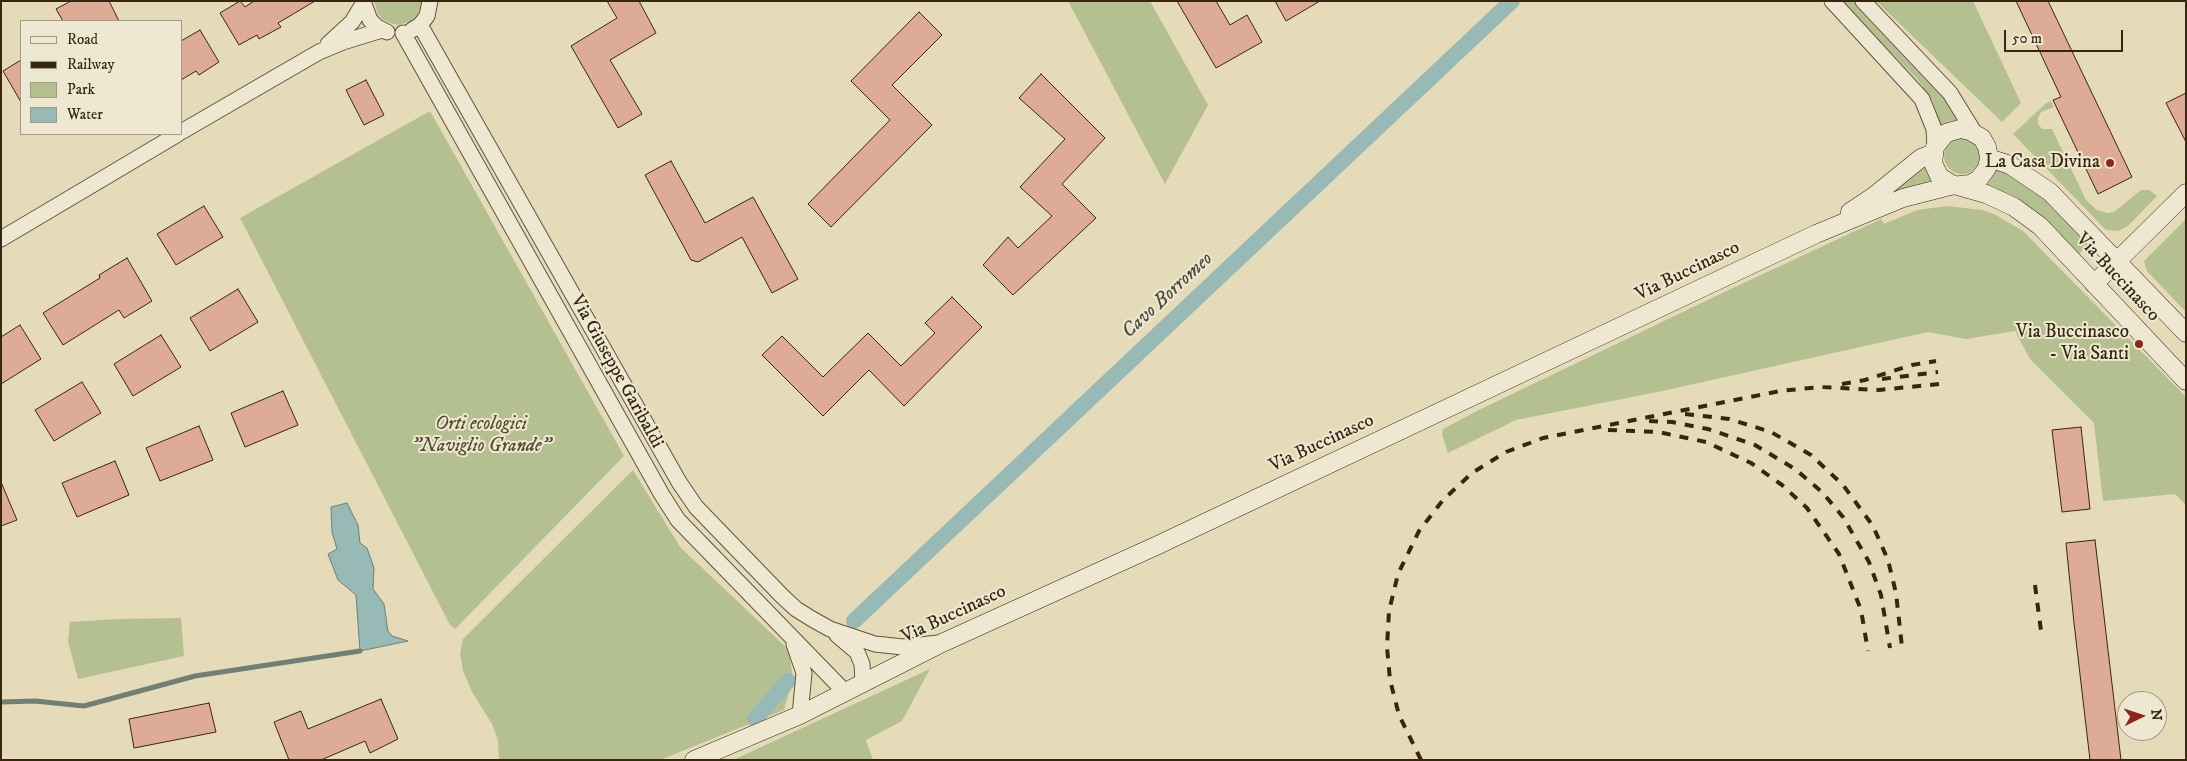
<!DOCTYPE html>
<html>
<head>
<meta charset="utf-8">
<style>
  body { margin:0 }
  #map { position:relative; width:2187px; height:761px; overflow:hidden; background:#e5dbb9; font-family:"IM FELL DW Pica",serif }
  canvas { display:block }
  .frame { position:absolute; inset:0; border:2px solid #372711; pointer-events:none }
  .legend { position:absolute; left:20px; top:20px; width:162px; height:115px; box-sizing:border-box; background:#eee8d2; border:1px solid #a59b85; margin:0; padding:6px 9px; list-style:none; font-size:15px; color:#372711 }
  .legend li { display:flex; align-items:center; gap:10px; height:25px }
  .legend b { width:25px; border:1px solid #a59b85 }
  .north { position:absolute; left:2117px; top:691px; width:50px; height:50px; box-sizing:border-box; background:#eee8d2; border:1px solid #a59b85; border-radius:50%; rotate:86deg; font-size:14px; font-weight:700; line-height:20px; text-align:center; color:#372711 }
  .north::after { content:''; display:block; margin:auto; width:18px; height:22px; background:#8f2418; clip-path:polygon(50% 0,100% 100%,50% 72%,0 100%) }
  .scale { position:absolute; left:2004px; top:30px; width:119px; height:22px; box-sizing:border-box; border:2px solid #372711; border-top:0; padding-left:6px; font-size:15px; line-height:18px; white-space:nowrap; color:#372711; -webkit-text-stroke:4px #eee8d2; paint-order:stroke }
</style>
</head>
<body>
<div id="map">
<canvas width="2187" height="761"></canvas>
<div class="frame"></div>
<ul class="legend">
<li><b style="height:6px;background:#eee8d2"></b>Road</li>
<li><b style="height:6px;background:#372711"></b>Railway</li>
<li><b style="height:14px;background:#b4c08f"></b>Park</li>
<li><b style="height:14px;background:#97bab6"></b>Water</li>
</ul>
<div class="north">N</div>
<div class="scale">50 m</div>
</div>
<script>
const ctx = document.querySelector('canvas').getContext('2d');
ctx.lineJoin = 'round';
function fillPath(path, color) {
  ctx.fillStyle = color;
  ctx.fill(path, 'evenodd');
}
function shape(rows) {
  const path = new Path2D();
  for (const r of rows) {
    if (r.length === 3) {
      path.moveTo(r[0] + r[2], r[1]);
      path.arc(r[0], r[1], r[2], 0, 2 * Math.PI);
      continue;
    }
    path.moveTo(r[0], r[1]);
    for (let i = 2; i < r.length; i += 2) path.lineTo(r[i], r[i + 1]);
  }
  return path;
}
function strokePath(path, color, width, dash) {
  ctx.strokeStyle = color;
  ctx.lineWidth = width;
  ctx.lineCap = dash ? 'butt' : 'round';
  ctx.setLineDash(dash || []);
  ctx.stroke(path);
}
function write(font, color, halo, rows, align = 'center') {
  ctx.font = font + ' "IM FELL DW Pica",serif';
  ctx.lineWidth = 4;
  ctx.setLineDash([]);
  ctx.textBaseline = 'middle';
  ctx.strokeStyle = halo;
  ctx.fillStyle = color;
  for (const [text, x, y, turn = 0] of rows) {
    ctx.save();
    ctx.translate(x, y);
    ctx.rotate((+turn || 0) * Math.PI / 180);
    ctx.textAlign = isNaN(turn) ? turn : align;
    if (halo) ctx.strokeText(text, 0, 0);
    ctx.fillText(text, 0, 0);
    ctx.restore();
  }
}
fillPath(shape([
  [374,1,423,1,421,9,412,21,397,25,383,20,378,14],
  [1068,1,1150,1,1208,105,1165,184],
  [1841,1,1854,1,1969,119,1956,120,1939,125,1933,101,1917,79],
  [1876,1,1973,1,2021,103,2002,122],
  [2051,101,2054,107,2041,112,2038,118,2038,124,2042,129,2052,129,2086,200,2097,210,2108,213,2114,212,2141,190,2149,190,2157,196,2128,226,2118,231,2106,230,2013,134,2045,104],
  [430,111,624,456,455,629,449,623,240,218],
  [1962,156,18],
  [1924,163,1940,185,1896,192,1896,187],
  [2000,165,2035,188,2089,243,2079,254,2034,210,1986,187],
  [1947,206,1982,210,1996,215,2023,231,2186,397,2186,505,2175,494,2103,501,2094,423,2030,359,2015,331,1966,339,1928,332,1662,391,1516,420,1448,453,1442,435,1443,429,1481,409,1718,295,1881,219,1884,224,1917,210],
  [2186,219,2186,312,2147,271,2144,261],
  [633,470,680,547,789,650,793,679,784,710,660,760,499,760,498,740,492,724,472,692,463,671,460,653,463,639],
  [181,618,184,656,78,679,68,641,70,622,119,619],
  [930,669,902,721,866,740,873,760,733,760]
]), '#b4c08f');
const water = shape([
  [347,503,358,525,360,543,367,548,374,568,373,589,384,604,388,631,392,636,408,641,360,651,356,595,338,580,328,554,337,549,332,532,331,507,347,503]
]);
fillPath(water, '#97bab6');
strokePath(water, '#717f74', 1);
strokePath(shape([
  [1,702,35,701,84,706,195,676,360,651]
]), '#717f74', 5);
strokePath(shape([
  [854,621,1512,1],
  [755,719,788,681]
]), '#97bab6', 16);
const building = shape([
  [71,1,109,1,119,21,63,21,56,9,71,1],
  [240,1,245,7,254,1,315,1,278,23,281,27,259,39,257,35,239,45,220,13,240,1],
  [607,1,639,1,656,33,610,60,642,114,618,128,571,46,617,18,607,1],
  [1177,1,1216,1,1230,25,1247,15,1262,42,1216,68,1177,1],
  [1275,1,1320,1,1286,21,1275,1],
  [2016,1,2048,1,2132,177,2098,194,2053,100,2061,97,2016,1],
  [919,12,942,35,892,85,932,125,831,227,808,204,890,120,851,81,919,12],
  [200,30,219,62,199,75,196,71,181,80,181,41,200,30],
  [21,60,21,102,3,71,21,60],
  [1041,74,1105,138,1062,184,1096,218,1013,295,983,265,1008,237,1018,248,1052,216,1020,187,1065,139,1019,98,1041,74],
  [366,80,384,115,364,125,346,90,366,80],
  [2186,93,2186,142,2166,103,2186,93],
  [671,161,705,223,753,197,798,279,772,293,742,237,698,262,691,260,645,175,671,161],
  [204,206,223,237,176,265,157,234,204,206],
  [127,258,152,301,124,318,119,310,63,345,43,313,100,278,99,275,127,258],
  [238,289,258,322,210,351,190,318,238,289],
  [952,297,982,327,904,406,869,370,823,416,762,355,782,336,823,377,868,333,901,366,935,333,925,323,952,297],
  [20,325,41,359,1,384,1,337,20,325],
  [161,335,181,367,133,396,114,364,161,335],
  [82,382,101,413,54,441,35,410,82,382],
  [283,391,298,425,245,447,231,413,283,391],
  [199,426,213,460,160,481,146,448,199,426],
  [2081,427,2090,509,2062,512,2052,430,2081,427],
  [115,461,129,495,77,517,62,483,115,461],
  [1,482,17,520,1,526,1,482],
  [2095,540,2121,760,2090,760,2074,623,2066,543,2095,540],
  [381,699,398,739,370,753,365,741,321,760,289,760,274,722,301,711,308,729,381,699],
  [209,703,216,732,134,748,129,719,209,703]
]);
fillPath(building, '#deab96');
strokePath(building, '#372711', 1);
const tertiary = shape([
  [363,1,370,20,377,27,387,32],
  [1832,1,1922,99,1934,129,1935,147],
  [1863,1,1950,93,1974,132],
  [420,25,679,482,696,507,782,596,796,609,812,619,830,629,875,644,903,647,938,643],
  [412,30,420,25,427,16,430,1],
  [403,33,662,495,678,520,845,692],
  [328,44,352,22,363,4],
  [181,132,319,52,343,42,382,30],
  [1,239,178,134],
  [837,635,857,652,862,664,863,683],
  [794,644,804,673,800,715]
]);
const secondary = shape([
  [1989,158,2010,165,2050,192,2186,333],
  [1960,185,1970,184,1979,179,1987,168,1989,158,1987,147,1982,138,1970,131,1960,129,1946,133,1935,147,1933,163,1939,176,1951,184,1986,194,2014,207,2040,226,2186,381],
  [1850,212,1874,196,1921,158,1933,153],
  [2094,284,2186,193],
  [694,760,800,715,942,643,1158,545,1816,234,1903,198,1954,185]
]);
strokePath(tertiary, '#62543b', 17);
strokePath(secondary, '#372711', 19);
strokePath(tertiary, '#eee8d2', 15);
strokePath(secondary, '#eee8d2', 18);
strokePath(shape([
  [1882,379,1938,372],
  [1842,384,1865,380,1912,365,1936,361],
  [1685,414,1729,419,1771,432,1811,455,1843,485,1873,526,1888,560,1896,593,1902,647],
  [1649,421,1672,422,1708,429,1755,445,1795,469,1822,492,1843,517,1869,562,1881,595,1890,648],
  [1608,430,1658,432,1706,442,1751,463,1782,485,1807,508,1839,554,1861,610,1868,651],
  [2035,585,2041,631],
  [1421,760,1399,715,1390,680,1387,647,1389,611,1398,574,1419,531,1443,500,1472,473,1506,452,1543,438,1780,391,1820,387,1879,390,1939,384]
]), '#372711', 4, [9, 9]);
for (const [x, y, r, color] of [
  [2110,163,5,"#8f2418"],
  [2139,344,5,"#8f2418"]
]) {
  const dot = new Path2D();
  dot.arc(x, y, r, 0, 2 * Math.PI);
  ctx.fillStyle = color;
  ctx.fill(dot);
  strokePath(dot, '#eee8d2', 2);
}
write('19px', '#372711', '#eee8d2', [
  ["La Casa Divina",2100,163],
  ["Via Buccinasco",2129,333],
  ["- Via Santi",2129,355]
], 'right');
write('19px', '#372711', '#eee8d2', [
  ["Via Buccinasco",1688,272,-26],
  ["Via Buccinasco",2117,278,47],
  ["Via Giuseppe Garibaldi",616,372,61],
  ["Via Buccinasco",1322,444,-25],
  ["Via Buccinasco",954,615,-25]
]);
write('italic 19px', '#564d30', '#eee8d2', [
  ["Orti ecologici",481,425],
  ["\"Naviglio Grande\"",481,447]
]);
write('italic 20px', '#4f4c3a', '#eee8d2', [
  ["Cavo Borromeo",1168,296,-43]
]);
</script>
</body>
</html>
